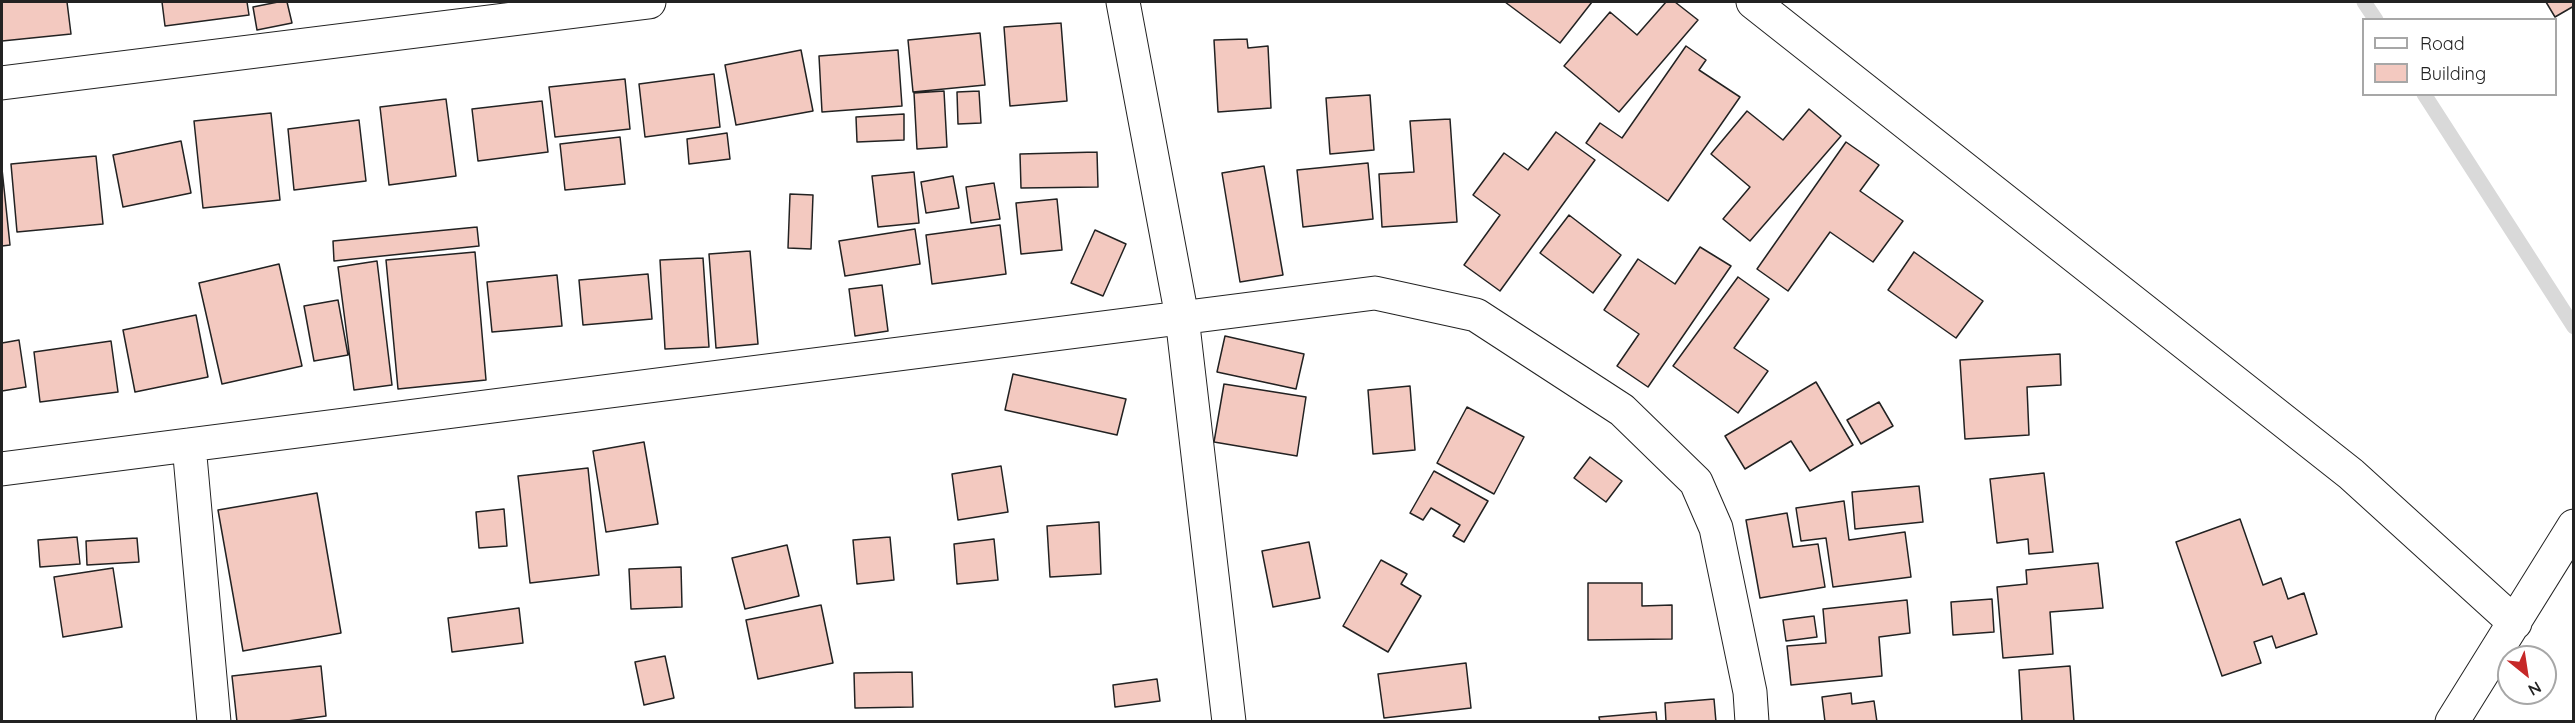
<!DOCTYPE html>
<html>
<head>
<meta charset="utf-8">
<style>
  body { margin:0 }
  #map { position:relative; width:2575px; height:723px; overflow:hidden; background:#fff; font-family:Quicksand,sans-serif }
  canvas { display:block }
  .frame { position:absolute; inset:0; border:3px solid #222; pointer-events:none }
  .legend { position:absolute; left:2362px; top:18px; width:195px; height:78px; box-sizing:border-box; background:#fff; border:2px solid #a7a7a7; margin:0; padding:8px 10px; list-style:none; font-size:18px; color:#222 }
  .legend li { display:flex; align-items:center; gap:12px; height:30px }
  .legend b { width:30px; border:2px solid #a7a7a7 }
  .north { position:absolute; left:2497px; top:645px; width:60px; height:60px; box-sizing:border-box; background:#fff; border:2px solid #a7a7a7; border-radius:50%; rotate:150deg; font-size:16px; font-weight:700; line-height:24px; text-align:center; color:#222 }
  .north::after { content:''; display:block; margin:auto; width:21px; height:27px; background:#c62828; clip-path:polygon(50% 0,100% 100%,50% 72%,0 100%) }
</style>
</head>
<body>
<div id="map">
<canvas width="2575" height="723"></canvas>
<div class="frame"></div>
<ul class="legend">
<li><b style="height:8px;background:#fff"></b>Road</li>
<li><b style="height:16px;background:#f3c9c0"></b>Building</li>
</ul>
<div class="north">N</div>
</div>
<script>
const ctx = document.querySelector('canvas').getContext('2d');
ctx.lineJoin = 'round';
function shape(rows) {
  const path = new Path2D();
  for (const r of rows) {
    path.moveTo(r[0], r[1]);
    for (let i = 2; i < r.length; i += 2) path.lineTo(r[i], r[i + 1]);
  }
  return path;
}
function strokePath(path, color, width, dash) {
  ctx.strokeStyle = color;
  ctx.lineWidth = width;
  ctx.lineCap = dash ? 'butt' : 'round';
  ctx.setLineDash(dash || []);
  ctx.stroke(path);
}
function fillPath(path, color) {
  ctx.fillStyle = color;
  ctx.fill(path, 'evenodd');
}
strokePath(shape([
  [2364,2,2376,20],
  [2424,94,2574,327]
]), '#d9d9d9', 15);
const building = shape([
  [2,2,67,2,71,34,2,41,2,2],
  [162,2,247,2,249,15,165,26,162,2],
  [278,2,287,2,292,23,257,30,253,7,278,2],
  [1505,2,1592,2,1560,43,1505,2],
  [1666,2,1675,2,1698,20,1619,112,1564,66,1610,12,1637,35,1666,2],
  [2546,2,2574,2,2574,6,2555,17,2546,2],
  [1061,23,1067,101,1010,106,1004,27,1061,23],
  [980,33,985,85,913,92,908,40,980,33],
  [1247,39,1248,48,1268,46,1271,108,1218,112,1214,40,1247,39],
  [1686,46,1706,60,1699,70,1740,97,1668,201,1586,143,1600,123,1622,138,1686,46],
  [801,50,813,111,736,125,725,65,801,50],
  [898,50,902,106,822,112,819,56,898,50],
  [714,74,720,127,645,137,639,84,714,74],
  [625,79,630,129,555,137,549,87,625,79],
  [944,91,947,147,917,149,914,93,944,91],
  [979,91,981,123,958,124,957,92,979,91],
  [1370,95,1374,150,1330,154,1326,98,1370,95],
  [446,99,456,176,389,185,380,107,446,99],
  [542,101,548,152,478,161,472,109,542,101],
  [1809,109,1841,136,1750,241,1723,219,1750,187,1711,154,1747,111,1783,140,1809,109],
  [271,113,280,200,203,208,194,121,271,113],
  [904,114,904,140,857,142,856,117,904,114],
  [1450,119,1457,222,1382,227,1379,174,1414,172,1410,121,1450,119],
  [359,120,366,181,294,190,288,129,359,120],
  [1556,132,1595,160,1500,291,1464,265,1500,215,1473,195,1504,153,1528,170,1556,132],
  [727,133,730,159,689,164,687,139,727,133],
  [620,137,625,184,565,190,560,144,620,137],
  [181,141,191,193,123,207,113,155,181,141],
  [1846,142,1879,165,1860,191,1903,221,1873,262,1830,232,1788,291,1757,269,1846,142],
  [1097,152,1098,187,1021,188,1020,154,1097,152],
  [96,156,103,224,17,232,11,164,96,156],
  [1368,163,1373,219,1303,227,1297,170,1368,163],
  [1264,166,1283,275,1240,282,1222,173,1264,166],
  [2,169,10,245,2,246,2,169],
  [914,172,919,223,878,227,872,176,914,172],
  [953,176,959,208,926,213,921,182,953,176],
  [994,183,1000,219,971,223,966,187,994,183],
  [790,194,813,195,811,249,788,248,790,194],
  [1057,199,1062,250,1021,254,1016,203,1057,199],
  [1569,215,1621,255,1593,293,1540,253,1569,215],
  [1000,225,1006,274,932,284,926,235,1000,225],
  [477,227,479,246,334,261,333,241,477,227],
  [915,229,920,264,845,276,839,241,915,229],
  [1095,230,1126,244,1103,296,1071,283,1095,230],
  [1700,247,1731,266,1648,387,1617,366,1639,334,1604,310,1638,259,1675,284,1700,247],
  [750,251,758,344,716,348,709,254,750,251],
  [475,252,486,380,398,389,386,260,475,252],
  [1914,252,1983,301,1956,338,1888,290,1914,252],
  [703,258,709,347,665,349,660,260,703,258],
  [377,261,392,385,354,390,338,267,377,261],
  [279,264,302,366,222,384,199,283,279,264],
  [648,274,652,319,583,325,579,280,648,274],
  [557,275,562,326,492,332,487,282,557,275],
  [1738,277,1769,299,1734,348,1768,371,1738,413,1673,366,1738,277],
  [882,285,888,331,855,336,849,289,882,285],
  [338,300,348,355,314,361,304,306,338,300],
  [196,315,208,377,135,392,123,330,196,315],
  [1225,336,1304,354,1296,389,1217,372,1225,336],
  [19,340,26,387,2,391,2,343,19,340],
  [111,341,118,392,40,402,34,352,111,341],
  [2060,354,2061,385,2027,387,2029,435,1965,439,1960,360,2060,354],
  [1013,374,1126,399,1117,435,1005,410,1013,374],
  [1816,382,1853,445,1810,471,1791,441,1745,469,1725,436,1816,382],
  [1224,384,1306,397,1297,456,1214,442,1224,384],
  [1410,386,1415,450,1373,454,1368,390,1410,386],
  [1879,402,1893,426,1861,444,1847,420,1879,402],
  [1467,407,1524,437,1494,494,1437,463,1467,407],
  [644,442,658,524,606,532,593,451,644,442],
  [1590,457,1622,481,1606,502,1574,478,1590,457],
  [1001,466,1008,512,958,520,952,474,1001,466],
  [588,468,599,575,530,583,518,476,588,468],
  [1434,471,1488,501,1464,542,1453,536,1460,525,1431,508,1423,520,1410,513,1434,471],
  [2044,473,2053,552,2029,554,2028,539,1997,543,1990,479,2044,473],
  [1919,486,1923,522,1855,529,1852,492,1919,486],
  [317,493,341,633,243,651,218,510,317,493],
  [1844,501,1849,540,1905,532,1911,577,1833,587,1826,538,1801,541,1796,508,1844,501],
  [504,509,507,546,479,548,476,512,504,509],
  [1787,513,1793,547,1818,544,1825,587,1760,598,1746,520,1787,513],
  [2240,519,2263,585,2281,578,2288,599,2304,593,2317,634,2276,648,2272,636,2254,642,2261,663,2222,676,2176,542,2240,519],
  [1099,522,1101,574,1050,577,1047,526,1099,522],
  [77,537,80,564,40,567,38,540,77,537],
  [890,537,894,580,857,584,853,540,890,537],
  [137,538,139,562,87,565,86,541,137,538],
  [994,539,998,580,957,584,954,544,994,539],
  [1309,542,1320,598,1273,607,1262,551,1309,542],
  [787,545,799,596,745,609,732,558,787,545],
  [1381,560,1407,574,1401,584,1421,596,1388,652,1343,626,1381,560],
  [2098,563,2103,608,2050,612,2053,654,2003,658,1997,587,2027,584,2026,570,2098,563],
  [681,567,682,607,631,609,629,569,681,567],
  [113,568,122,627,63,637,54,577,113,568],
  [1588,583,1642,583,1642,606,1672,605,1672,639,1588,640,1588,583],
  [1992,599,1994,632,1953,635,1951,602,1992,599],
  [1907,600,1910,633,1879,637,1882,676,1791,685,1787,646,1826,643,1823,609,1907,600],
  [821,605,833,663,758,679,746,620,821,605],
  [519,608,523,643,452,652,448,618,519,608],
  [1814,616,1817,637,1786,641,1783,620,1814,616],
  [665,656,674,698,644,705,635,662,665,656],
  [1466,663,1471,708,1384,718,1378,674,1466,663],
  [321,666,326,716,280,722,237,722,232,676,321,666],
  [2070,666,2074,722,2022,722,2019,670,2070,666],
  [912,672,913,707,855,708,854,673,912,672],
  [1157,679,1160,701,1115,707,1113,685,1157,679],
  [1851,693,1852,704,1874,701,1877,722,1825,722,1822,697,1851,693],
  [1714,699,1716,722,1666,722,1665,703,1714,699],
  [1656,712,1657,722,1600,722,1599,717,1656,712]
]);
fillPath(building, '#f3c9c0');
strokePath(building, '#222', 1.5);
const minor = shape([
  [1123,2,1182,317,1229,722],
  [1753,2,2351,474,2515,623],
  [2,83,649,2],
  [189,445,214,722],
  [2,469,1375,293,1476,315,1622,410,1696,482,1716,528,1750,692,1752,722],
  [2452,722,2574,526]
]);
strokePath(minor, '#222', 35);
strokePath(minor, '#fff', 33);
</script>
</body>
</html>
